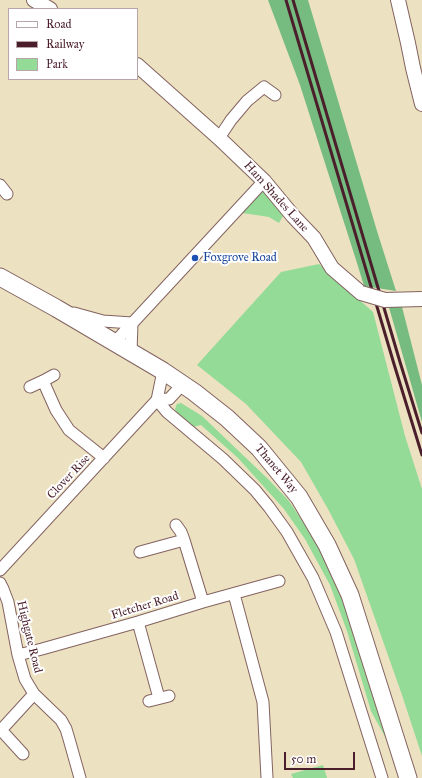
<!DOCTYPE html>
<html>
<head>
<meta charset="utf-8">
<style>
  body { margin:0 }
  #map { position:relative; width:422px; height:778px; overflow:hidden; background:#ece1c1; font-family:"IM FELL Great Primer",serif }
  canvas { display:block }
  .legend { position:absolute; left:8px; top:8px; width:130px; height:72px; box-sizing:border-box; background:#fff; border:1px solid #b7a5aa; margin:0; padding:5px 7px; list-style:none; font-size:12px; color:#4a1f2b }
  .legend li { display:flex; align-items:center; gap:8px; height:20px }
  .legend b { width:20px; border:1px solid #b7a5aa }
  .scale { position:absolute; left:284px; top:752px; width:71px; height:18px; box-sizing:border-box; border:2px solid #4a1f2b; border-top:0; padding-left:5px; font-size:12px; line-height:14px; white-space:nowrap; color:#4a1f2b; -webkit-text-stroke:3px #fff; paint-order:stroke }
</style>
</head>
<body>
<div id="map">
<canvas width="422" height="778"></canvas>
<ul class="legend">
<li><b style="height:5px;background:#fff"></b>Road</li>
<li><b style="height:5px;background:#4a1f2b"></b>Railway</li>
<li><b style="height:11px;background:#93db96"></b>Park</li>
</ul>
<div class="scale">50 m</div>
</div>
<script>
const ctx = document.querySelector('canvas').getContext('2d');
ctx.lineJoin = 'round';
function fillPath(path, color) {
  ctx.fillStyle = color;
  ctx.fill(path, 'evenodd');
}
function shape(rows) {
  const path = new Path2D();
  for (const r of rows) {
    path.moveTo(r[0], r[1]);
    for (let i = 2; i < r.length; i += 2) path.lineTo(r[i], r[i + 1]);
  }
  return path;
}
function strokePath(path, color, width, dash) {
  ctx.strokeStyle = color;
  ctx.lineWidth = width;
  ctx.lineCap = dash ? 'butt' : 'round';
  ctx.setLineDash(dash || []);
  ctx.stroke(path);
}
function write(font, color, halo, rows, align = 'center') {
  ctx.font = font + ' "IM FELL Great Primer",serif';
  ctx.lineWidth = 4;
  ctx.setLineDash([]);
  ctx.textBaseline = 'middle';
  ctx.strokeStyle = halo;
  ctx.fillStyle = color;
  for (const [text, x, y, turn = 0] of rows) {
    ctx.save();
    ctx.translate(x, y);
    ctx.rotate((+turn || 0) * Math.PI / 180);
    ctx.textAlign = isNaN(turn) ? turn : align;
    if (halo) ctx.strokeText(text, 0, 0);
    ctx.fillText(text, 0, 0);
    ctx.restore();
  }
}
fillPath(shape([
  [263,190,267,191,286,211,279,223,269,217,263,216,242,213,254,198],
  [319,264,373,312,405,436,422,489,422,756,402,695,354,559,328,509,301,462,246,404,197,365,281,272],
  [181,403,202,416,268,479,289,501,319,547,343,599,395,755,371,711,347,631,330,585,305,539,284,509,238,458,201,425,193,427,178,415,175,409,177,404],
  [323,765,327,778,293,778,291,774]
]), '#93db96');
fillPath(shape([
  [268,0,308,0,377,231,396,291,364,286,357,263,300,85],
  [401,303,422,385,422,422,388,304]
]), '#76bb7f');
const minor = shape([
  [219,138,231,120,247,101,264,87,275,95],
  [0,185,7,194],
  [74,313,103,321,132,323],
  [114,343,264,181],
  [131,352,132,323],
  [43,381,56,410,69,430,104,458],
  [30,387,43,381,54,375],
  [157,400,167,412,223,459,255,490,269,507,287,532,313,578,336,632,382,778],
  [157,400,169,399,183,384],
  [176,525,181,532,184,540,203,602],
  [140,552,184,540],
  [0,570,157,400,163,371],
  [0,583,3,589,8,602,18,655,25,679,34,694,61,720,66,729,69,739,80,778],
  [234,594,263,702,267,778],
  [138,622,159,698],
  [18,655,42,649,138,622,203,602,279,581],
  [149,701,169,696],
  [23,754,1,730,34,694]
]);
const tertiary = shape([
  [34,0,50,9],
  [398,0,408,43,413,68,422,104],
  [137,65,219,138,264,181,293,216,314,238,332,268,361,293]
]);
const primary = shape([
  [0,277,56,308,163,371,194,392,227,418,259,448,299,497,327,545,350,595,408,778]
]);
strokePath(minor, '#836360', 13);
strokePath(tertiary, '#836360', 16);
strokePath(primary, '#836360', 19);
strokePath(minor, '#fff', 11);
strokePath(tertiary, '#fff', 14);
strokePath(primary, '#fff', 17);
strokePath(shape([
  [286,0,394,364,422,455],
  [293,0,400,362,422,433]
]), '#4a1f2b', 3);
const tertiaryBridge = shape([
  [361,293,385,300,422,299]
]);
strokePath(tertiaryBridge, '#836360', 16, []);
strokePath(tertiaryBridge, '#fff', 14);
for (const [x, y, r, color] of [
  [195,258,4,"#1a4fb4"]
]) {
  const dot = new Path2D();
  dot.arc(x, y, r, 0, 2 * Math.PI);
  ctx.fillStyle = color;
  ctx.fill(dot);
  strokePath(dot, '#fff', 1.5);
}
write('12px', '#4a1f2b', '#fff', [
  ["Ham Shades Lane",276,197,48],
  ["Thanet Way",276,469,50],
  ["Clover Rise",69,477,-47],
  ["Fletcher Road",145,606,-17],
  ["Highgate Road",29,637,76]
]);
write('12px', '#164399', '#fff', [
  ["Foxgrove Road",203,258]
], 'left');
</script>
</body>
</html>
